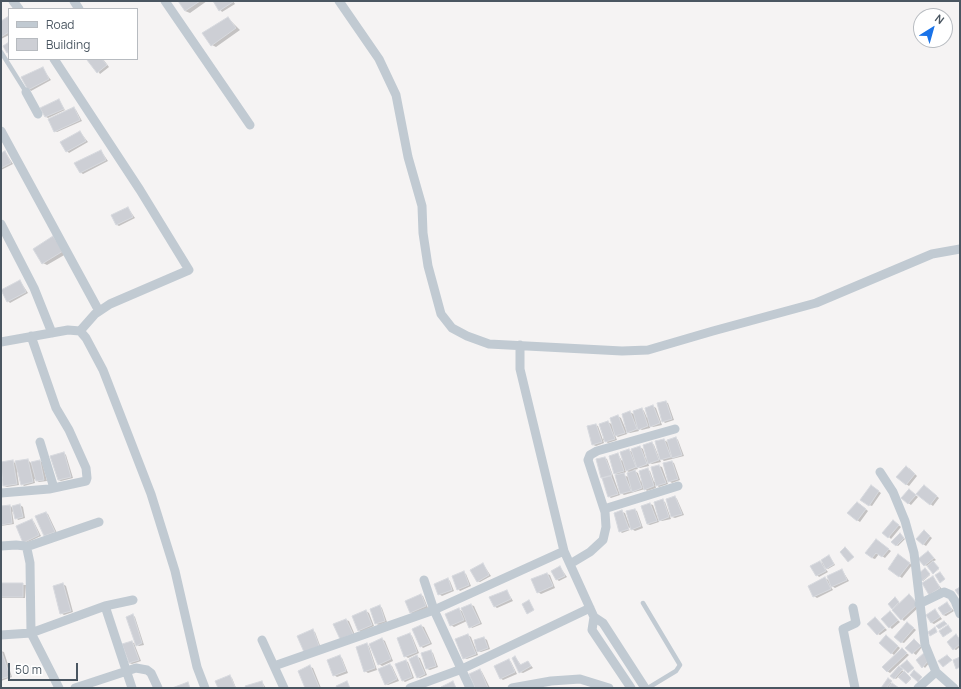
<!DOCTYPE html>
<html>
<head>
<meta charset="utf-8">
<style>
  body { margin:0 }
  #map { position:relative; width:961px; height:689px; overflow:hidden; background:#f5f3f3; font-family:Manrope,sans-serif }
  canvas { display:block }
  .frame { position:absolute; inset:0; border:2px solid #4a5661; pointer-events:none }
  .legend { position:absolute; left:8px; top:8px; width:130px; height:52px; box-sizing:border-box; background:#fff; border:1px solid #b7bbc0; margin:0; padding:5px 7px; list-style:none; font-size:12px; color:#4a5661 }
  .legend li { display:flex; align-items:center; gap:8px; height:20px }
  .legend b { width:20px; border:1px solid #b7bbc0 }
  .north { position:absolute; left:913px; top:8px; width:40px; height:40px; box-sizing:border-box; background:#fff; border:1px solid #b7bbc0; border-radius:50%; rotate:37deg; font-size:11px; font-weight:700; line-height:16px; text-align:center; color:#4a5661 }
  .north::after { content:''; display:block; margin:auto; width:14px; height:18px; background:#1a73e8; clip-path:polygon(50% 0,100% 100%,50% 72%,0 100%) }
  .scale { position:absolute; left:8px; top:663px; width:70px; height:18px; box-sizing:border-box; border:2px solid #4a5661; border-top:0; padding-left:5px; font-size:12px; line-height:14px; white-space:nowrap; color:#4a5661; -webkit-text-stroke:3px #fff; paint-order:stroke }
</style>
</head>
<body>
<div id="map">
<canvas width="961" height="689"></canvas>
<div class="frame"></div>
<ul class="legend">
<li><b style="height:5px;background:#c1cad2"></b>Road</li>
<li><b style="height:11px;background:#cdcfd5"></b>Building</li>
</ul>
<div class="north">N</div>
<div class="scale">50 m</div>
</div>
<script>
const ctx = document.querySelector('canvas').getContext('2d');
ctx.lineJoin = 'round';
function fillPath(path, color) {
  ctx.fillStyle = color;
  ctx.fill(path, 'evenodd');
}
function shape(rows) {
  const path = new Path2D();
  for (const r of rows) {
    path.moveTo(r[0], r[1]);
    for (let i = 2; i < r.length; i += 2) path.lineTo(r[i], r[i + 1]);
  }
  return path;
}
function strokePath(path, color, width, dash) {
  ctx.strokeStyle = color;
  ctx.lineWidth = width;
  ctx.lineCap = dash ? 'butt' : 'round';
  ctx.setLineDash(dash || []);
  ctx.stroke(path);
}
fillPath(shape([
  [179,1,207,1,190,13,185,11],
  [214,1,233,1,235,4,222,12],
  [9,18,9,35,1,39,1,22],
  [228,18,240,30,216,47,212,45],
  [90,59,103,59,109,67,100,74],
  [42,68,51,80,31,91,29,89],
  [59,100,66,112,74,109,76,110,82,121,57,132,55,131,66,112,65,110,48,118,46,117],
  [80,132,88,142,69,153,67,151],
  [101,151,108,161,83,174,80,172],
  [5,152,13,164,1,170,1,154],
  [128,208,135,218,119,226,117,225],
  [57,239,66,254,47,265,43,263],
  [20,281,28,293,10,303,8,301],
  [665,402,668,403,674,420,665,423,663,421],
  [653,406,656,408,662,425,653,427,650,425,650,428,642,430,638,428,639,431,630,433,626,431,627,434,618,437,615,435,617,440,608,443,603,440,604,443,596,446,593,445,596,425,598,426,603,440,608,422,613,425,618,416,621,418,626,430,627,430,630,412,635,415,642,409,644,411,647,418],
  [676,438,678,440,684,456,664,461,660,458,664,440,669,443],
  [652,443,654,445,661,462,652,464,648,462,649,466,640,468,637,467,638,469,633,470,638,473,641,482,647,470,650,471,654,482,656,482,652,468,659,466,662,467,668,484,659,487,655,484,656,488,647,491,645,489,624,495,621,493,618,476,615,474,618,454,622,461,629,450,634,453,640,447,643,449,646,459],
  [625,470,631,473,629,477,622,475,622,474,626,472],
  [64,453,66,455,73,478,61,481,58,480],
  [605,458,607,459,620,495,611,498,608,496,597,460],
  [28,460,31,463,40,461,42,462,47,481,39,482,34,479,35,483,24,486,22,484,19,472,17,472,19,485,7,487,4,486,1,463,12,461,17,464],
  [672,462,674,463,680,480,672,483,669,481],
  [909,468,917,476,909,486,906,484],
  [874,488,881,493,872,506,869,505],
  [927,488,939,498,933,506,918,494],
  [912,492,918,497,911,505,902,498],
  [675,497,677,499,684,515,675,518,672,517],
  [662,501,665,502,671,519,662,521,660,520],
  [650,504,653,505,659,522,650,525,647,524],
  [860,504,868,511,860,522,857,520],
  [20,505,23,507,25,518,18,520,12,511,14,524,1,526,1,507,10,506,13,508],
  [635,510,637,511,643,528,635,531,625,525,624,527,630,530,622,533,620,531,622,512,625,513,629,524],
  [46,513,48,514,57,533,47,537,45,536],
  [31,520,34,522,41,536,26,543,24,542],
  [896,523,901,527,891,539,889,537],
  [926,533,932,538,926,546,923,544],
  [901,535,905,539,898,546,892,542],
  [879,542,891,551,885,558,879,554,875,559,872,558],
  [928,552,936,560,932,562,939,569,934,573,928,566,924,565],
  [829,556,835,565,828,569,824,567,828,572,819,577,817,575,820,562,825,564],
  [901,557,912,565,902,578,889,568],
  [483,564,491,576,480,582,477,581],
  [560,567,567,577,559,581,556,579],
  [842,570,849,581,835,588,830,585,833,590,817,598,814,596,825,578,830,581],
  [926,570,930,575,923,581,922,580],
  [464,573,466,574,471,586,460,591,458,589],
  [547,574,550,575,555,588,541,594,538,592],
  [933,578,942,589,932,596],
  [448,579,450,581,454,591,442,596,439,594],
  [1,584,26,585,25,598,1,598],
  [63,584,66,586,73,612,64,615,61,613],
  [507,591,513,601,497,608,494,606],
  [421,595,423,596,428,608,414,614,411,613,406,601],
  [896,599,900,604,920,606,904,621,893,610],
  [947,603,954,611,946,616,943,615],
  [471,605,474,606,482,624,472,628,467,621,454,627,451,625,459,609,463,612],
  [380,606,382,608,387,622,379,625,376,624,371,609],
  [935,610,942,619,934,624,932,623],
  [366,611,369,613,374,626,361,632,359,630],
  [890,612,900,622,892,629,890,627],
  [133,615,135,617,144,645,139,646,134,643,141,661,132,664,129,663,132,642,137,645],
  [875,618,887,630,880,635,878,634],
  [346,620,349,621,355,635,343,640],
  [910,625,916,630,904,643,901,642],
  [421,626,424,627,432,644,423,648,421,646,413,629],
  [312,631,315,632,321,648,299,636],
  [410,634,412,636,419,653,408,658,405,656],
  [468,635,471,637,478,655,467,659,464,658],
  [956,636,960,639,960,647,956,650,954,649],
  [484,638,487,640,490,649,481,652,478,651],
  [889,638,900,648,894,655,880,643],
  [382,639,385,641,393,661,382,666,379,664],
  [914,640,922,647,916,655,907,648],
  [366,644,369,646,377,670,368,673,365,671],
  [903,650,909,655,890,673,887,671],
  [1,651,4,652,12,677,1,681],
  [430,651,433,653,438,667,430,670,427,669],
  [339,656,342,658,348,673,337,677,334,675],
  [417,657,420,658,427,675,420,678,418,677],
  [515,657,521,665,528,662,533,668,523,673,520,672],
  [509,660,511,662,517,674,503,680,500,678],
  [917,660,930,662,925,668],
  [406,661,408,662,414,678,405,682,402,680],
  [390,665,392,666,399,681,388,685,386,684],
  [310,667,313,668,321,688,306,688],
  [899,667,911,679,907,683,899,676,896,679,892,676],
  [480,670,482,672,490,688,476,688],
  [230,677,232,678,236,688,219,688,216,682],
  [888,679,891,683,898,688,883,688,882,687],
  [262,682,266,688,247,688]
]), '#0003');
const building = shape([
  [178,1,200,1,185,11,178,1],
  [213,1,232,1,233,2,219,11,213,1],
  [9,16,9,32,1,37,1,21,9,16],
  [228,17,236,28,211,46,202,33,228,17],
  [9,42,9,52,7,53,3,46,9,42],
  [88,59,102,59,107,65,97,73,87,60,88,59],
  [43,67,49,79,28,90,21,77,43,67],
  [59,99,64,109,45,117,40,108,59,99],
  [74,107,80,120,54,132,48,119,74,107],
  [80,131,86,141,66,152,60,142,80,131],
  [101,150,106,160,80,173,74,163,101,150],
  [5,151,11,163,1,168,1,153,5,151],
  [128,207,133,217,116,225,111,215,128,207],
  [53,236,63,251,42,264,33,249,53,236],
  [20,280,26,292,7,302,1,290,20,280],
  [666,401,672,419,662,422,657,403,666,401],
  [653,405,660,423,650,427,645,408,653,405],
  [642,408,648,426,638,430,633,411,642,408],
  [630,411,637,429,627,433,622,414,630,411],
  [618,415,625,433,615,436,610,418,618,415],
  [608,421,615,439,605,442,599,424,608,421],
  [596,424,602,442,592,445,587,426,596,424],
  [676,437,682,455,672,458,667,440,676,437],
  [664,439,671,457,660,460,655,441,664,439],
  [652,442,659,460,648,464,643,445,652,442],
  [640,446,647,464,637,468,631,449,640,446],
  [629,449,636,467,626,471,620,452,629,449],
  [64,452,71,477,58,480,50,456,64,452],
  [618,453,624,471,614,474,609,456,618,453],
  [605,457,612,475,601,478,596,459,605,457],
  [28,459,33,482,21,485,15,461,28,459],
  [13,460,17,484,3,486,1,462,13,460],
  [40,460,44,480,36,481,31,462,40,460],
  [672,461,678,479,668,482,663,463,672,461],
  [659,465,666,483,656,486,651,467,659,465],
  [906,466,915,474,906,485,896,477,906,466],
  [648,468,654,486,644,490,639,471,648,468],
  [635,470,642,488,632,492,627,473,635,470],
  [624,473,631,491,620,494,615,475,624,473],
  [611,476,618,494,608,497,602,478,611,476],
  [871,485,879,491,869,506,860,500,871,485],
  [924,485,937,496,930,505,916,494,924,485],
  [909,489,916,495,908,504,901,498,909,489],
  [675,496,682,514,671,517,666,499,675,496],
  [663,499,669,517,659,521,654,502,663,499],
  [857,502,866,509,857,521,847,513,857,502],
  [650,503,657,521,647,524,641,506,650,503],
  [20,504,23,517,15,519,12,506,20,504],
  [10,505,12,523,1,525,1,506,10,505],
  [635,509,641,526,631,530,626,511,635,509],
  [622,510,629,529,619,532,614,513,622,510],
  [46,512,55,532,44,536,35,516,46,512],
  [32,519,39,535,23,543,16,526,32,519],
  [893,520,899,525,888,538,882,533,893,520],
  [924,530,930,536,923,545,916,539,924,530],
  [900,533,904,538,896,546,891,542,900,533],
  [876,539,889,549,882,557,876,553,872,558,865,553,876,539],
  [845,547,854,557,848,562,840,552,845,547],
  [928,551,934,558,924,566,918,559,928,551],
  [898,554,910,563,899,577,888,569,898,554],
  [829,555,834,564,826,569,821,560,829,555],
  [820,561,826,571,816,576,810,566,820,561],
  [933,561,939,568,933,574,927,566,933,561],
  [483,563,489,575,477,582,470,570,483,563],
  [560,566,565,576,556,580,551,571,560,566],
  [925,568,930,574,922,581,917,575,925,568],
  [842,569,847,580,831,587,827,576,842,569],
  [464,571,469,585,457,590,452,576,464,571],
  [940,572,945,579,940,583,935,575,940,572],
  [547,573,553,586,537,593,531,579,547,573],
  [933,576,940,588,929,595,922,583,933,576],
  [825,577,831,589,813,597,808,586,825,577],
  [448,578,452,590,438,595,434,584,448,578],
  [1,583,23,583,23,597,1,597,1,583],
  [63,583,71,611,60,614,53,586,63,583],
  [960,587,960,597,955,590,960,587],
  [507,590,511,599,494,607,489,597,507,590],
  [421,594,426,606,410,613,405,601,421,594],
  [909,594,918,604,901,620,892,610,909,594],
  [895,597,899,602,892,609,888,604,895,597],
  [529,600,534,610,527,614,522,604,529,600],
  [947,602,952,610,943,615,938,608,947,602],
  [471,604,480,623,469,628,461,608,471,604],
  [380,605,385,621,375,624,370,609,380,605],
  [459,608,464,620,450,626,445,614,459,608],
  [935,609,940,617,931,623,926,615,935,609],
  [366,610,372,625,358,631,352,616,366,610],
  [890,611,898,620,889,628,881,619,890,611],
  [133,614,142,643,136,646,126,617,133,614],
  [875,617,885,628,877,635,867,624,875,617],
  [346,619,353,634,340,639,333,624,346,619],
  [944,621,947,624,939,629,936,626,944,621],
  [907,622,914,628,901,643,894,637,907,622],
  [421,625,430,643,420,647,412,629,421,625],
  [948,625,952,631,943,637,939,631,948,625],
  [935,627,937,632,930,636,928,632,935,627],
  [313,629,319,646,304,652,297,636,313,629],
  [410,633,417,652,404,657,397,638,410,633],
  [468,634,476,654,463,659,455,639,468,634],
  [956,634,960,640,960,644,953,650,947,642,956,634],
  [886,635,898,646,891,654,879,643,886,635],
  [484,637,488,648,477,652,474,640,484,637],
  [382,638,391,659,378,665,369,644,382,638],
  [914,639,921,646,912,654,905,648,914,639],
  [132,641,139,660,129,663,122,644,132,641],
  [367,643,375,668,364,672,356,647,367,643],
  [902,648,907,653,887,672,882,667,902,648],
  [1,650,10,676,1,679,1,650],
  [431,650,436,666,426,669,421,653,431,650],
  [925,652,928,661,922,668,916,660,925,652],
  [340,655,346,671,333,676,327,660,340,655],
  [417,655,425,674,417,678,409,659,417,655],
  [947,655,952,660,943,667,938,661,947,655],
  [515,656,520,665,528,661,531,666,519,673,512,658,515,656],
  [960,657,960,667,956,669,953,660,960,657],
  [509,659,515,672,500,679,494,666,509,659],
  [406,660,412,677,402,681,395,664,406,660],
  [907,660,914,668,908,673,900,666,907,660],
  [390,664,397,679,385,685,378,669,390,664],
  [310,665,319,687,316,688,305,688,298,671,310,665],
  [899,666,903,669,894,679,890,676,899,666],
  [480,669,488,688,475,688,469,674,480,669],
  [914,670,922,677,918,682,910,675,914,670],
  [904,671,911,678,906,684,898,677,904,671],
  [230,675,235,687,218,688,215,681,230,675],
  [888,678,892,681,886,688,881,688,888,678],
  [262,681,264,688,246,688,245,686,262,681],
  [347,681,350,688,337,688,336,686,347,681],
  [453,681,456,688,441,688,441,687,453,681],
  [188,682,190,688,172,688,188,682],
  [892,683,899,688,888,688,892,683]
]);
fillPath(building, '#cdcfd5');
strokePath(building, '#d7d9de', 1);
strokePath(shape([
  [1,52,26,92],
  [643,603,680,665,676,671,648,688]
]), '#c1cad2', 4.5);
strokePath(shape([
  [13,1,19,9],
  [74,1,79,9],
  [165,1,250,125],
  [339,1,379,59,396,95,408,157,422,206,423,233,428,266,441,314,452,328,467,336,489,344,622,351,648,350,713,331,816,303,932,254,960,249],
  [54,59,140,190,189,270,110,304,95,314,80,331],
  [26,92,38,114],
  [1,131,99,311],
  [1,224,34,288,52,333],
  [1,342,68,330,80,331,86,338,103,370,151,494,175,571,197,667,205,688],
  [520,345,520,369,564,551,594,617,592,630,631,688],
  [40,442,54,488],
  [880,472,893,492,905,521,914,553,925,645,936,672,954,688],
  [1,493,49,489,86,481,87,478,86,468,69,430,56,408,31,336],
  [604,509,678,486],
  [1,546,16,545,25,546,27,549,30,563,31,633,59,688],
  [26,547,99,522],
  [570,564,590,552,603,540,606,527,605,512,588,460,590,455,597,451,675,429],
  [424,580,434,610,470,688],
  [919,604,944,592,951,595,955,601,960,614],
  [105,606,132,688],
  [853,608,856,623,843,629,855,688],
  [594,617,603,623,645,688],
  [1,635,31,633,105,606,133,600],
  [262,640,284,688],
  [274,666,434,610,564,551],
  [75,688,136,668,147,670,151,673,158,688],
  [410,688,462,669,590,608],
  [512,688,551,681,580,679,609,688],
  [918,688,936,672]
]), '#c1cad2', 9);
</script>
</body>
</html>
